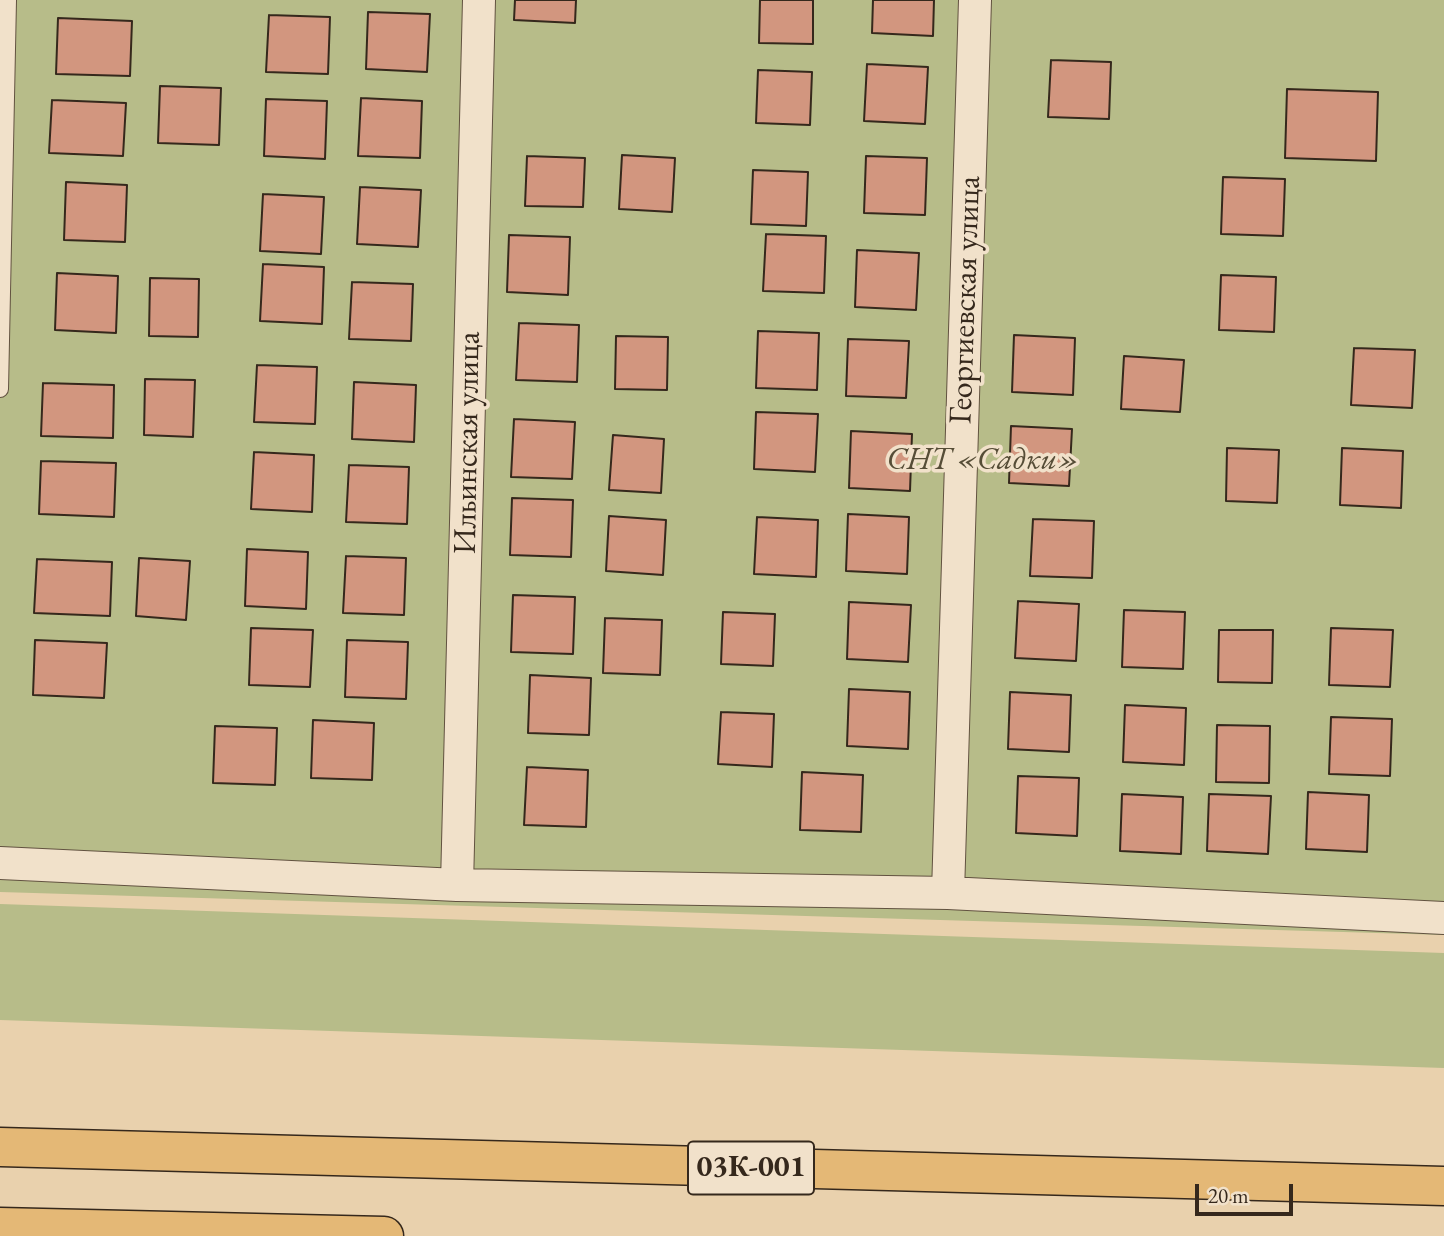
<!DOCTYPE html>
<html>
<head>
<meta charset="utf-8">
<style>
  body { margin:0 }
  #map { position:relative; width:1444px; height:1236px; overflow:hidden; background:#e9d1ad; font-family:"EB Garamond",serif }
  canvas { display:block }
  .scale { position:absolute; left:1195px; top:1184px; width:98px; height:32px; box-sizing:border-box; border:4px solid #35281c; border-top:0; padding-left:9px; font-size:21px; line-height:24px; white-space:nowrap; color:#35281c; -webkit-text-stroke:5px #f1e1ca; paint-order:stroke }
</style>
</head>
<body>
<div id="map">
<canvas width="1444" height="1236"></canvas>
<div class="scale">20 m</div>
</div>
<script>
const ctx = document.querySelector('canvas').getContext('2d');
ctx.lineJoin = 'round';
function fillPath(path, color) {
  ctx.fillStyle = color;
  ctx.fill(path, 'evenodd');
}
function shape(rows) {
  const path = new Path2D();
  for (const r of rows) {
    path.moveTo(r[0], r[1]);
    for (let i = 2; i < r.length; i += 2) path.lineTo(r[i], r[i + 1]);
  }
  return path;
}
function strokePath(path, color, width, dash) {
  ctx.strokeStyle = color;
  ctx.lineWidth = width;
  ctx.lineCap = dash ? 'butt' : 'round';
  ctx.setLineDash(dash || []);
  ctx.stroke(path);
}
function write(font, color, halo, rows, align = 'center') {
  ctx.font = font + ' "EB Garamond",serif';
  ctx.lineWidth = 7;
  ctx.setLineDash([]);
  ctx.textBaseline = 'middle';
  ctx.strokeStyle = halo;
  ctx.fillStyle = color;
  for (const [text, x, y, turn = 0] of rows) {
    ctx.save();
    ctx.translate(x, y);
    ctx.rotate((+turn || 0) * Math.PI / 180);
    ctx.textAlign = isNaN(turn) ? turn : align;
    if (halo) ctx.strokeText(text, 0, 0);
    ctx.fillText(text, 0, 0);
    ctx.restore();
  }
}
fillPath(shape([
  [0,0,1444,0,1444,935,0,892],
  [0,904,1444,953,1444,1068,0,1020]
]), '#b7bc89');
const building = shape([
  [515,0,576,0,575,23,514,20,515,0],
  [760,0,813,0,813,44,759,43,760,0],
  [873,0,934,0,933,36,872,33,873,0],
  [368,12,430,14,427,72,366,69,368,12],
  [269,15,330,17,328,74,266,72,269,15],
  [58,18,132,21,130,76,56,74,58,18],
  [1051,60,1111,62,1109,119,1048,117,1051,60],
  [867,64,928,67,925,124,864,121,867,64],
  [758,70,812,72,810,125,756,123,758,70],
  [160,86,221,88,219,145,158,143,160,86],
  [1287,89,1378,92,1376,161,1285,158,1287,89],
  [361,98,422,101,420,158,358,156,361,98],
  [266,99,327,101,325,159,264,156,266,99],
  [52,100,126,103,123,156,49,153,52,100],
  [622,155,675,158,672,212,619,209,622,155],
  [527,156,585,158,583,207,525,206,527,156],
  [866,156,927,158,925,215,864,213,866,156],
  [753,170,808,172,806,226,751,224,753,170],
  [1223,177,1285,179,1283,236,1221,234,1223,177],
  [66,182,127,185,125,242,64,240,66,182],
  [360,187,421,190,418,247,357,244,360,187],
  [263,194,324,197,321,254,260,251,263,194],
  [766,234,826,236,824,293,763,291,766,234],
  [509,235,570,237,568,295,507,292,509,235],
  [857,250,919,253,916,310,855,307,857,250],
  [263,264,324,267,322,324,260,321,263,264],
  [57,273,118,276,116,333,55,330,57,273],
  [1221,275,1276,277,1274,332,1219,330,1221,275],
  [150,278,199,279,198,337,149,336,150,278],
  [352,282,413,284,411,341,349,339,352,282],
  [519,323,579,325,577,382,516,380,519,323],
  [758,331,819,333,817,390,756,388,758,331],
  [1014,335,1075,338,1073,395,1012,392,1014,335],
  [616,336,668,337,667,390,615,389,616,336],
  [848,339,909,341,906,398,846,396,848,339],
  [1354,348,1415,350,1412,408,1351,405,1354,348],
  [1124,356,1184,360,1180,412,1121,409,1124,356],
  [257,365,317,367,315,424,254,422,257,365],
  [145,379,195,380,193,437,144,435,145,379],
  [354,382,416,385,414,442,352,439,354,382],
  [43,383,114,385,113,438,41,436,43,383],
  [756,412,818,414,815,472,754,469,756,412],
  [514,419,575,422,572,479,511,477,514,419],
  [1011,426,1072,429,1069,486,1009,483,1011,426],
  [851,431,912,434,910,491,849,488,851,431],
  [613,435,664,439,661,493,609,490,613,435],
  [1227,448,1279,450,1277,503,1226,501,1227,448],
  [1342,448,1403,451,1401,508,1340,505,1342,448],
  [254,452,314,455,312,512,251,509,254,452],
  [41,461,116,463,114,517,39,514,41,461],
  [349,465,409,467,407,524,346,522,349,465],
  [512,498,573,500,571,557,510,555,512,498],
  [848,514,909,517,907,574,846,571,848,514],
  [609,516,666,520,663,575,606,571,609,516],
  [757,517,818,520,816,577,754,574,757,517],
  [1033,519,1094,521,1092,578,1030,576,1033,519],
  [247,549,308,552,306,609,245,606,247,549],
  [346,556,406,558,404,615,343,613,346,556],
  [139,558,190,561,186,620,136,616,139,558],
  [37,559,112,562,110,616,34,613,37,559],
  [513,595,575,597,573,654,511,652,513,595],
  [1018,601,1079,604,1076,661,1015,658,1018,601],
  [849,602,911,605,908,662,847,659,849,602],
  [1124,610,1185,612,1183,669,1122,667,1124,610],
  [723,612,775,614,773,666,721,664,723,612],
  [605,618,662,620,660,675,603,673,605,618],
  [251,628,313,630,310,687,249,685,251,628],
  [1331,628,1393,630,1390,687,1329,685,1331,628],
  [1219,630,1273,630,1272,683,1218,682,1219,630],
  [35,640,107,643,104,698,33,695,35,640],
  [347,640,408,642,406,699,345,697,347,640],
  [530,675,591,678,589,735,528,733,530,675],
  [849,689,910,692,908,749,847,746,849,689],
  [1010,692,1071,695,1069,752,1008,749,1010,692],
  [1125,705,1186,708,1184,765,1123,762,1125,705],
  [721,712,774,714,772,767,718,764,721,712],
  [1331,717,1392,719,1390,776,1329,774,1331,717],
  [313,720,374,723,372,780,311,778,313,720],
  [1217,725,1270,726,1269,783,1216,782,1217,725],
  [215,726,277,728,275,785,213,783,215,726],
  [527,767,588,770,586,827,524,825,527,767],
  [802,772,863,775,861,832,800,830,802,772],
  [1018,776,1079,778,1077,836,1016,833,1018,776],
  [1308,792,1369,795,1367,852,1306,849,1308,792],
  [1122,794,1183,797,1181,854,1120,851,1122,794],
  [1209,794,1271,796,1268,854,1207,851,1209,794]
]);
fillPath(building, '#d2967f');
strokePath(building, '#35281c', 2);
const service = shape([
  [0,389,8,0]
]);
const minor = shape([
  [0,863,457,885,948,893,1444,918],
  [457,885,479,0],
  [948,893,975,0]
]);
const primary = shape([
  [0,1147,1444,1186],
  [0,1227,384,1236]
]);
strokePath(service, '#625240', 18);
strokePath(minor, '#625240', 34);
strokePath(primary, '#35281c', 41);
strokePath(service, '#f1e1ca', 16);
strokePath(minor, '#f1e1ca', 32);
strokePath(primary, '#e4b876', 38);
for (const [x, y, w] of [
  [751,1168,126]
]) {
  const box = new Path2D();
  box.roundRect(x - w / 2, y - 26.5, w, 53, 5);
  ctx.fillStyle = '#f1e1ca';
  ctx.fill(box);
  strokePath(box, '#35281c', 2);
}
write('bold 30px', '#35281c', null, [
  ["03К-001",751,1168]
]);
write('32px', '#35281c', '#f1e1ca', [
  ["Георгиевская улица",966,300,-88],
  ["Ильинская улица",468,443,-89]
]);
write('italic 32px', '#564d37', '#f1e1ca', [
  ["СНТ «Садки»",983,460]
]);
</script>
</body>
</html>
